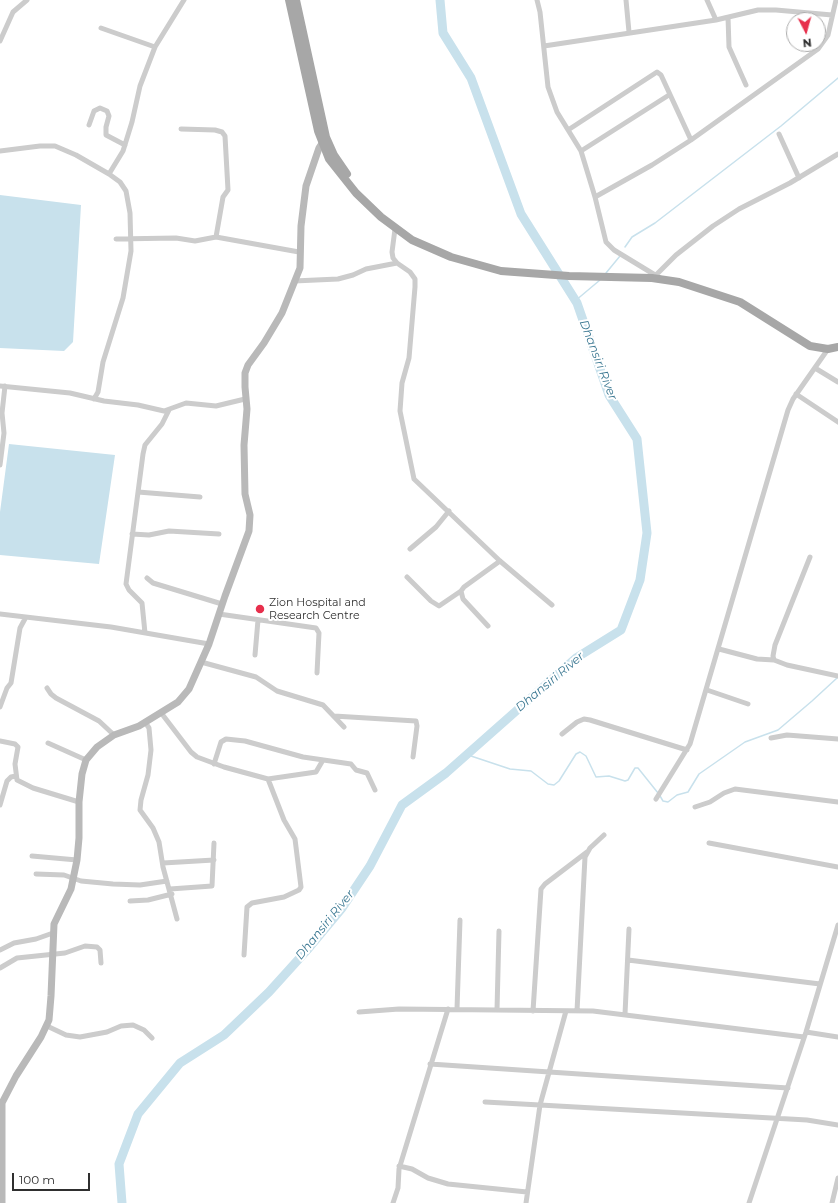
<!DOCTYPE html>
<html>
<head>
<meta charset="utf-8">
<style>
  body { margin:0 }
  #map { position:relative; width:838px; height:1203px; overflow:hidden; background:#fff; font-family:Montserrat,sans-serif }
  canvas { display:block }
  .north { position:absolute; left:786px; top:12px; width:40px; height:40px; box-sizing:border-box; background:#fff; border:1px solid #acacac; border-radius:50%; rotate:174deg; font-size:11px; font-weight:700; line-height:16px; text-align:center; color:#2f2f2f }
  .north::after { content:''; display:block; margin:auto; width:14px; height:18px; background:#e72f4c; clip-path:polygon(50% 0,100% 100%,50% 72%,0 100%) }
  .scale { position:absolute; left:12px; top:1173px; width:78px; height:18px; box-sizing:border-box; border:2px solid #2f2f2f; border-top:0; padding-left:5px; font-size:12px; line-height:14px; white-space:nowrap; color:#2f2f2f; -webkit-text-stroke:3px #fff; paint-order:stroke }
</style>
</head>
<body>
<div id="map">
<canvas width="838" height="1203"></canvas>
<div class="north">N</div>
<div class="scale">100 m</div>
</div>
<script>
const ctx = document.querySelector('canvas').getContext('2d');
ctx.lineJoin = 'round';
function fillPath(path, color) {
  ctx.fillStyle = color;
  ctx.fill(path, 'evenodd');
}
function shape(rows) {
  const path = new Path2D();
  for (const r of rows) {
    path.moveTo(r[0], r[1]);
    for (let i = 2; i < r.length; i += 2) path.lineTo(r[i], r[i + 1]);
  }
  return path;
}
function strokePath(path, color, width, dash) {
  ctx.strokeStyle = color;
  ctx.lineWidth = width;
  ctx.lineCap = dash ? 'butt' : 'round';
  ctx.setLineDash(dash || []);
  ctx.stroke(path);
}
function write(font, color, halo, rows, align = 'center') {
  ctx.font = font + ' Montserrat,sans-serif';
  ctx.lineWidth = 4;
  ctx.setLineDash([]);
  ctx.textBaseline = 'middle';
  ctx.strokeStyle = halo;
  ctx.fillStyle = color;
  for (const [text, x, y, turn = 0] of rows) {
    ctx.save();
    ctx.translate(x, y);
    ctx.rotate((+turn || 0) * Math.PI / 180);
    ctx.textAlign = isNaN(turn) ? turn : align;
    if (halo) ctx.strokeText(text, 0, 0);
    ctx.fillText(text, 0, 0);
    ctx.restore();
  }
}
fillPath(shape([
  [0,195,81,205,73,342,64,351,0,348],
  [9,444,115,455,99,564,0,555,0,512]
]), '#c8e1ec');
strokePath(shape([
  [625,247,632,237,655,223,781,126,838,78],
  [606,273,620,256],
  [575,301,600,280],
  [468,755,510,769,531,771,548,784,554,785,559,781,576,754,580,752,586,756,596,777,609,776,625,781,628,780,635,768,638,768,658,793],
  [660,796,663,801,668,802,677,795,688,792,699,774,745,742,778,730,812,701,837,678]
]), '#c8e1ec', 1.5);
strokePath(shape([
  [122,1203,119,1164,138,1114,180,1063,224,1035,269,992,307,950,342,908,370,866,402,805,446,773,576,658,621,630,640,580,647,533,637,439,609,395,577,303,521,214,471,78,443,33,440,0]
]), '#c8e1ec', 9);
strokePath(shape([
  [537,0,540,12,548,87,557,112,581,151,595,197,606,242,614,250,660,278],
  [626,0,629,32],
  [707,0,716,20],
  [728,17,729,47,746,85],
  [101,28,155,47],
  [0,41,13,12,27,0],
  [544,46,716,20,758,10,776,10,832,15],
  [89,125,94,111,100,108,107,111,109,116,106,127,106,135,125,145],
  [181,129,215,130,222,132,225,136,228,190,223,197,216,237],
  [568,130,657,72,661,75,691,140],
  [779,134,799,178],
  [0,151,40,146,55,146,76,155,109,174,123,151,132,122,140,86,155,47,184,0],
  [581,151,669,95],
  [595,197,652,165,691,140,818,49,828,35,836,0],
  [395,229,392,252,393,258,397,263,410,272,415,279,415,287,409,358,402,383,400,411,414,479,500,561,552,605],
  [116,239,176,238,195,241,216,237,299,252],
  [656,275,676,255,713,226,739,209,790,183,838,154],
  [294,281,338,279,353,275,366,269,397,263],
  [815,368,838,382],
  [0,386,70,393,104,401,138,405,164,411,186,403,216,406,245,399],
  [796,394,838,422],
  [94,399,98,392,103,362,123,298,131,251,130,213,126,191,120,182,109,174],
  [0,465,4,433,2,413,5,386],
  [138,492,200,497],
  [132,534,149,535,169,531,219,534],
  [410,549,436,527,449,511],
  [810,557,775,645,773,656,774,660,787,665,838,676],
  [407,577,431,601,439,606,461,591],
  [147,578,153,583,222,604],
  [0,614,111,627,209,644],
  [219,614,316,628,319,633,317,673],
  [488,626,463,599,461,591,464,587,500,561],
  [145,633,142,603,129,590,126,584,143,454,145,445,162,424,169,410],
  [719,649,757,659,774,660],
  [255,655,258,620],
  [201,662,256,677,277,691,323,705,344,727],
  [47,688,51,694,56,698,99,721,114,735],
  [707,690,748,704],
  [0,707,7,688,11,683,20,628,26,617],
  [162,714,191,752,197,757,224,767,268,779,284,820,295,839,301,887,299,890,284,897,252,903,247,907,244,955],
  [334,716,416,721,417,726,413,757],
  [145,722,149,728,151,750,148,775,141,800,140,810,153,828,159,842,163,867,177,919],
  [562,734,577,722,584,719,590,720,687,750],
  [771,738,787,735,838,739],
  [0,741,15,744,18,747,15,764,17,780,33,788,79,802],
  [48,743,86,760],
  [214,764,221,742,226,739,245,741,303,757,351,764,356,770,367,773,375,790],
  [268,779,316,772,323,760],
  [656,799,690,744,788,410,793,399,828,349],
  [0,805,7,781,11,777,16,776],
  [695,807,710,802,724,793,735,789,838,802],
  [709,843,838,867],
  [32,856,77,860],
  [163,863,214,860],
  [36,874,64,875,81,881,113,884,140,885,167,881],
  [170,889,212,886,214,843],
  [130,901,148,900,172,894],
  [0,950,14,943,36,939,53,933],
  [628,960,820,984],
  [0,968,17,958,65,953,85,946,97,947,100,950,101,963],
  [457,1009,460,920],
  [497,1010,499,931],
  [533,1011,541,889,545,884,587,852],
  [566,1011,540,1105,807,1120,838,1125],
  [577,1011,585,857,590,848,604,835],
  [359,1012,399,1009,593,1011,804,1037],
  [625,1014,629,929],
  [47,1026,66,1035,80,1037,107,1032,121,1026,133,1025,144,1030,152,1038],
  [806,1032,838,1037],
  [430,1064,788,1088],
  [485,1102,540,1105,526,1203],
  [399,1166,412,1169,428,1178,448,1184,527,1192],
  [393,1203,398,1188,399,1169,448,1009],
  [749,1203,806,1032,838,925],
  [832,1203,838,1178]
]), '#ccc', 5);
strokePath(shape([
  [2,1203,2,1103,16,1076,41,1037,49,1020,51,996,54,924,71,889,77,860,79,838,79,802,82,774,86,760,97,747,114,735,139,726,178,702,189,689,209,644,225,596,249,531,250,515,245,494,244,445,247,409,245,387,245,373,248,365,264,343,282,313,300,268,301,226,306,186,319,148,325,139]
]), '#b9b9b9', 7);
strokePath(shape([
  [289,0,318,131,329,159,356,193,381,217,412,240,451,257,501,271,569,276,652,278,679,282,740,302,810,346,828,349,838,347],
  [296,0,326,137,334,155,347,174]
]), '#a7a7a7', 8);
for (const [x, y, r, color] of [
  [260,609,5,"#e72f4c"]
]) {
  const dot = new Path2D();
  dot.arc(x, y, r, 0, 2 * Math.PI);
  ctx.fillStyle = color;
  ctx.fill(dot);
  strokePath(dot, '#fff', 1.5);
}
write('11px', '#2f2f2f', '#fff', [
  ["Zion Hospital and",269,603],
  ["Research Centre",269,616]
], 'left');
write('italic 12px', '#3b7892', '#fff', [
  ["Dhansiri River",598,360,69],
  ["Dhansiri River",550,682,-40],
  ["Dhansiri River",325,925,-51]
]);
</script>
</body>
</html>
